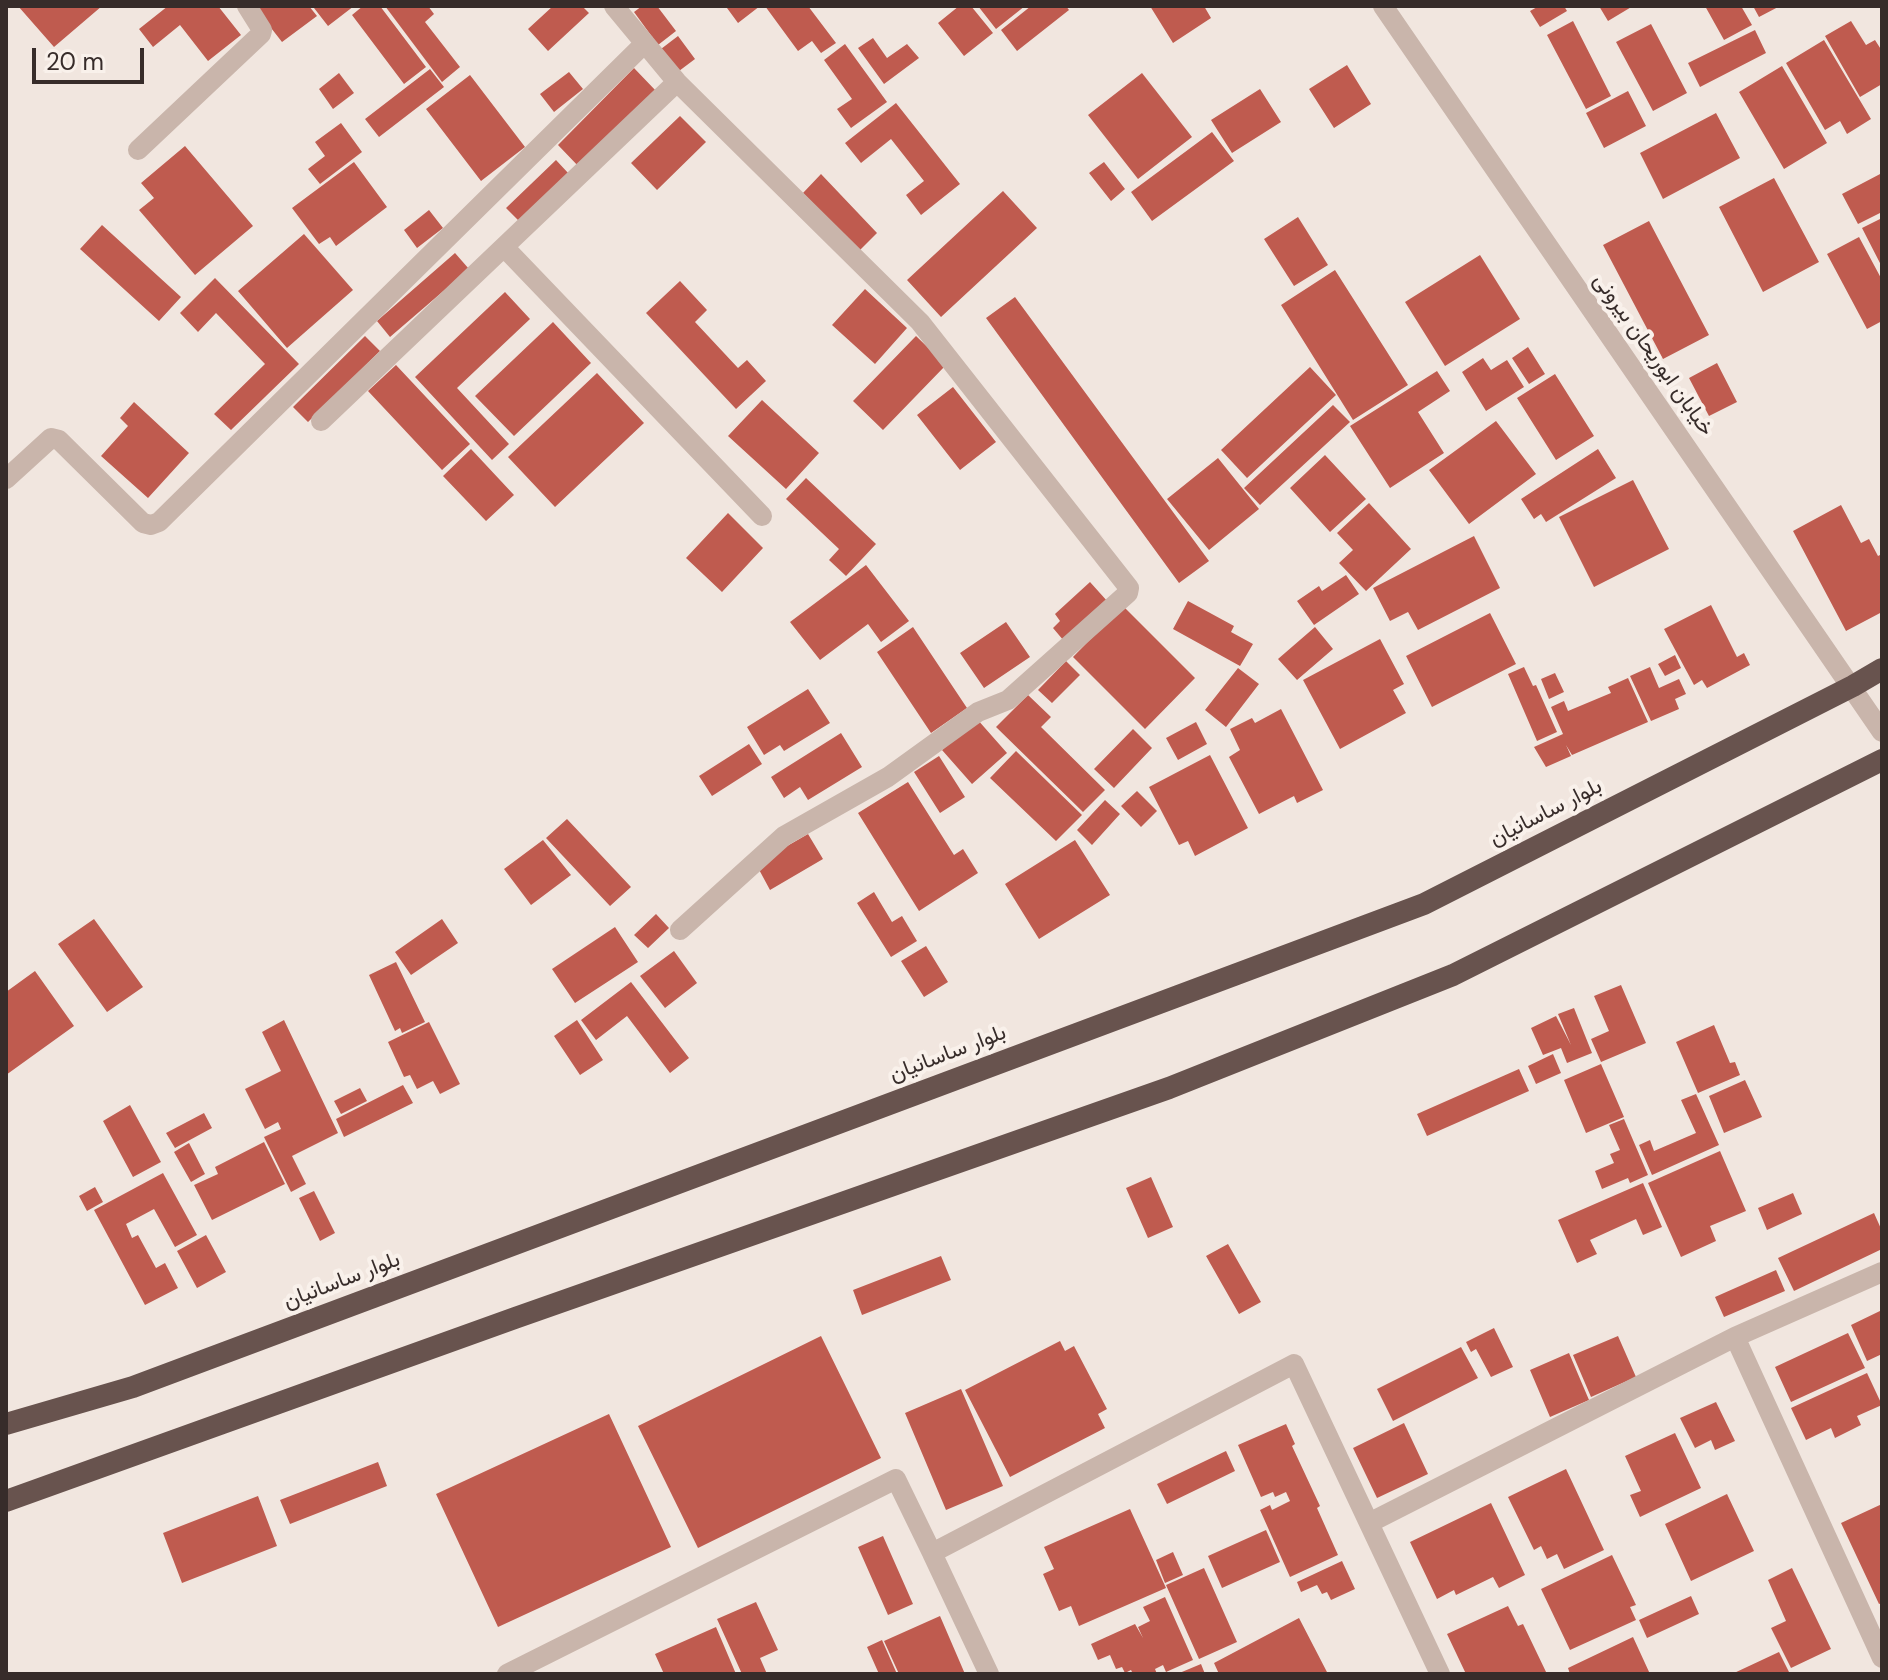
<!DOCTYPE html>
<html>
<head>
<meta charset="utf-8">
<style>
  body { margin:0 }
  #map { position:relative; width:1888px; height:1680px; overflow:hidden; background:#f1e6df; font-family:"DM Sans",sans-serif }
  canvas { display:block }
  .frame { position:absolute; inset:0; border:8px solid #372c2a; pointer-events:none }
  .scale { position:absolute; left:32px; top:48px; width:112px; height:36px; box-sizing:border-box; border:4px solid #372c2a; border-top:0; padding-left:10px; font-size:24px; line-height:28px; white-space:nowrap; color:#372c2a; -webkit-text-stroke:6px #f9f1eb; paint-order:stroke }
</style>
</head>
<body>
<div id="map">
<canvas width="1888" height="1680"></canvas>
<div class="frame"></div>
<div class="scale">20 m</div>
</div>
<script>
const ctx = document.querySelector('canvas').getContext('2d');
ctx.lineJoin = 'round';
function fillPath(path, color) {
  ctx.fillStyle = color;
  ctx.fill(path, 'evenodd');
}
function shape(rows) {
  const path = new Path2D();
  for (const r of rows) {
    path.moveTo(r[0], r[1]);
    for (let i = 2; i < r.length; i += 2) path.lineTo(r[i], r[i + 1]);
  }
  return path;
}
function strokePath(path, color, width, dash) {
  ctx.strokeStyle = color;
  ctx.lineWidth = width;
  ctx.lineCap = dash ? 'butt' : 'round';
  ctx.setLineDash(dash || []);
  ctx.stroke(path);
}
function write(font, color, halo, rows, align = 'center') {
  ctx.font = font + ' "DM Sans",Vazirmatn,sans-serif';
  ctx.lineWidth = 8;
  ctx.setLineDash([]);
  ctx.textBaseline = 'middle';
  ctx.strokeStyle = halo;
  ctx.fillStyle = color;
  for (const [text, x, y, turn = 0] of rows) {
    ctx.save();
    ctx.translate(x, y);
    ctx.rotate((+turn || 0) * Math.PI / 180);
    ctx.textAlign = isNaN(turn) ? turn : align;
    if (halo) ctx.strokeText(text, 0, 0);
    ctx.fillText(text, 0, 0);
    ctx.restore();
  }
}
fillPath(shape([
  [18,6,102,6,54,47],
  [168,6,218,6,241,35,208,61,180,25,153,47,139,29],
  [254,6,309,6,317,16,282,42],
  [317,6,354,6,328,26,314,8],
  [363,6,380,6,426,67,404,84,352,15],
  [385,6,428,6,434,14,425,22,460,67,442,82],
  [553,6,582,6,589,13,548,51,528,29],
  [642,6,657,6,676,31,658,45,634,12],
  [729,6,760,6,738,23,727,8],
  [765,6,808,6,836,43,821,53,812,41,798,51],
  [959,6,971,6,993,33,964,56,938,23],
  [978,6,1025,6,996,29],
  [1031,6,1066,6,1069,10,1017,51,1001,30],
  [1150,6,1204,6,1211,18,1173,43],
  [1539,6,1564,6,1567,11,1540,27,1530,11],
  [1599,6,1633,6,1608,21],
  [1705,6,1741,6,1752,25,1724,40],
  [1753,6,1780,6,1759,17],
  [1573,21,1611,96,1586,109,1547,35],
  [1851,21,1866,45,1875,40,1882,51,1882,84,1860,97,1825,36],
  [1651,24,1687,93,1653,111,1616,42],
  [1755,30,1766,53,1700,87,1688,63],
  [678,36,695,59,679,71,661,49],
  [873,38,887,58,907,44,919,58,884,84,858,48],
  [1824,40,1871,119,1847,134,1840,121,1825,130,1786,63],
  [845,44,887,102,851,128,837,109,852,99,824,60],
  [1347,65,1371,104,1334,128,1309,89],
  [1782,66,1827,143,1784,169,1739,92],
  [634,68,657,92,581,169,558,145],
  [430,69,444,87,379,137,365,119],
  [569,72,583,89,554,112,540,94],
  [339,73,354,93,333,109,319,89],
  [1142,73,1192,137,1138,179,1088,115],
  [470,75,525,147,481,181,426,109],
  [1260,89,1281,122,1232,153,1211,120],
  [1628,91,1646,126,1604,148,1586,113],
  [896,103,960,184,921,215,906,195,924,181,891,139,861,163,845,143],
  [1716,113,1740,158,1663,199,1640,153],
  [680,116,706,142,657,190,631,163],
  [341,123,362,152,320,184,308,169,325,156,315,142],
  [1212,132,1234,161,1152,221,1131,192],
  [185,146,253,226,195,275,139,210,154,198,141,183],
  [556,160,569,174,520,222,506,208],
  [354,162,387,207,336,246,330,237,319,244,292,208],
  [1104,162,1125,189,1111,201,1089,173],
  [1882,173,1882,212,1858,224,1842,194],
  [821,174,877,233,859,251,803,193],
  [1774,178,1819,262,1763,292,1719,207],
  [1003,191,1037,228,941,317,907,280],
  [429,210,443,228,417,248,404,230],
  [1298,217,1328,265,1294,286,1264,239],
  [1882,218,1882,267,1862,228],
  [1649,221,1709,335,1663,359,1603,245],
  [102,225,181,297,159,321,80,249],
  [304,234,353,290,287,348,238,291],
  [1859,237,1882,280,1882,321,1867,329,1827,254],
  [455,253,469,269,390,337,377,321],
  [1480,255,1520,319,1445,366,1405,302],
  [1335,270,1408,385,1353,420,1281,305],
  [215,278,299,364,231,430,214,414,265,364,216,313,198,332,180,313],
  [680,281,707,310,695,322,738,368,747,360,766,381,736,409,646,313],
  [865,289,907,328,875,364,832,325],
  [505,292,530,319,457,388,509,444,492,460,415,377],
  [1015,297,1209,561,1179,583,986,318],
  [553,322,591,363,514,436,475,396],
  [365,336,380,351,308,422,293,407],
  [916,336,946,365,883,430,853,401],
  [1528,347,1545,374,1529,384,1512,358],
  [1483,358,1491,370,1507,360,1524,387,1486,411,1462,372],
  [1717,363,1737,402,1709,416,1689,378],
  [396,365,470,444,442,470,368,391],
  [1310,367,1336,395,1247,478,1221,450],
  [1437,371,1450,391,1418,412,1444,453,1390,488,1350,426],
  [597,373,644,423,555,507,508,457],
  [1555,374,1594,436,1556,460,1517,398],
  [953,387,996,442,960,470,917,415],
  [762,400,819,453,786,489,728,436],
  [134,402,189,453,148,498,101,456,128,426,120,418],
  [1333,405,1350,422,1260,505,1244,488],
  [1496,421,1536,474,1469,524,1429,470],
  [471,449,514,495,486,521,443,476],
  [1598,449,1616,478,1546,522,1541,514,1534,519,1521,499],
  [1325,455,1366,499,1330,532,1290,488],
  [1218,458,1259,509,1209,550,1167,499],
  [806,478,876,544,846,576,829,560,839,549,786,499],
  [1633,480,1669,549,1594,587,1559,517],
  [1369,503,1411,549,1366,591,1339,563,1353,550,1337,533],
  [1841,505,1861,543,1869,539,1878,556,1882,554,1882,612,1846,631,1793,531],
  [728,513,763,548,722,592,686,558],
  [1474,536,1500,588,1418,630,1408,612,1390,621,1373,588],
  [866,565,909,621,881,642,868,624,820,660,790,622],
  [1346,575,1359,594,1314,625,1297,601,1319,586,1322,591],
  [1090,582,1108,602,1064,641,1053,628,1060,621,1055,614],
  [1188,601,1234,626,1231,632,1253,644,1240,666,1173,629],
  [1711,605,1737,657,1744,653,1750,665,1707,688,1702,680,1694,685,1664,629],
  [1123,606,1195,678,1145,729,1073,657],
  [1490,613,1516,664,1432,707,1406,656],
  [1006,622,1030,657,984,688,960,653],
  [913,627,967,708,931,733,877,652],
  [1315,627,1333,649,1297,680,1278,659],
  [1380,639,1404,684,1393,690,1406,713,1340,749,1303,680],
  [1675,655,1681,668,1665,676,1658,664],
  [1066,661,1080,675,1052,703,1038,690],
  [1524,667,1533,686,1536,685,1557,732,1537,741,1508,674],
  [1650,667,1659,688,1679,679,1686,694,1675,699,1679,709,1651,721,1630,676],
  [1238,668,1259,684,1226,727,1205,710],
  [1555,673,1564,692,1549,699,1541,679],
  [1628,678,1648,722,1572,755,1566,745,1571,756,1546,767,1534,747,1563,734,1551,707,1564,701,1568,711,1611,693,1608,687],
  [808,689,830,723,784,751,780,745,764,755,747,727],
  [1028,695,1051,717,1041,727,1105,790,1083,812,996,727],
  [1281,709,1323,790,1297,803,1294,796,1259,814,1229,757,1240,750,1230,729,1252,718,1255,723],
  [977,719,1007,753,972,784,942,750],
  [1196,722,1207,744,1178,760,1166,738],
  [1133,729,1152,748,1114,788,1094,769],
  [841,733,862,767,808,800,800,787,784,798,771,777],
  [749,744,762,764,712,796,699,776],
  [1016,751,1082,815,1056,841,990,778],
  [1210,755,1248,828,1195,856,1188,841,1179,845,1149,787],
  [939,756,965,797,940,813,914,772],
  [908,782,954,855,963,849,978,873,919,911,858,813],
  [1137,791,1157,811,1141,827,1121,806],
  [1105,800,1120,814,1092,845,1077,830],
  [567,819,631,887,610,906,546,838],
  [808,834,823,859,770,890,756,864],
  [543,840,571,875,531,905,504,869],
  [1075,840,1110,895,1039,939,1005,884],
  [874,892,892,922,902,916,917,941,891,957,857,903],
  [656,914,669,928,648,948,634,935],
  [94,919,143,987,107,1012,58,944],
  [442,919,458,943,411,975,395,952],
  [615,927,638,962,575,1003,552,969],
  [926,946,948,982,924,997,901,961],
  [674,951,697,983,665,1008,640,976],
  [396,962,425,1022,402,1033,400,1028,395,1031,369,975],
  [35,971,74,1026,6,1075,6,992],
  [631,982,689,1058,670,1073,627,1016,596,1040,581,1020],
  [1621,985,1646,1043,1601,1062,1591,1039,1609,1031,1594,996],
  [1574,1008,1592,1053,1567,1063,1561,1048,1543,1055,1531,1028,1556,1016,1571,1045,1558,1014],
  [284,1020,338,1133,292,1156,306,1184,291,1192,264,1137,281,1129,278,1122,265,1129,245,1089,281,1071,262,1032],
  [577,1020,603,1060,580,1075,554,1036],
  [429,1022,460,1084,440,1094,433,1081,417,1089,410,1075,404,1077,388,1042],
  [1714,1025,1730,1063,1735,1062,1740,1075,1698,1093,1676,1042],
  [1553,1054,1561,1073,1536,1084,1528,1066],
  [1601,1064,1624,1117,1586,1133,1564,1080],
  [1519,1069,1529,1091,1427,1136,1417,1114],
  [1745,1080,1762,1117,1724,1133,1709,1096],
  [403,1085,413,1103,344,1137,336,1119],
  [360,1088,367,1101,341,1114,334,1101],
  [1696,1094,1719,1145,1652,1175,1639,1145,1650,1140,1654,1151,1696,1133,1681,1100],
  [130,1105,161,1162,133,1177,103,1121],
  [204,1113,212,1128,175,1148,166,1133],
  [1624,1119,1648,1175,1630,1183,1628,1178,1602,1189,1595,1171,1614,1163,1610,1154,1620,1150,1609,1125],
  [264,1142,285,1184,212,1220,194,1185,218,1174,215,1167],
  [189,1143,205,1174,191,1182,174,1152],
  [1720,1151,1746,1211,1710,1226,1716,1241,1681,1257,1648,1183],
  [163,1173,197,1235,175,1247,154,1209,126,1224,132,1238,138,1235,156,1268,165,1263,178,1288,145,1305,94,1210],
  [1151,1177,1173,1227,1148,1238,1126,1188],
  [1643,1183,1662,1227,1643,1235,1636,1219,1590,1240,1597,1254,1577,1263,1558,1220],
  [95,1187,103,1202,87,1211,79,1196],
  [314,1191,335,1233,320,1241,299,1198],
  [1793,1193,1802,1214,1767,1230,1758,1208],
  [1874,1213,1882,1231,1882,1249,1794,1291,1778,1258],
  [206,1235,226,1272,197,1288,177,1251],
  [1228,1244,1261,1302,1239,1314,1206,1256],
  [941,1256,951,1280,862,1315,853,1290],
  [1776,1270,1785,1291,1724,1317,1715,1297],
  [1882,1310,1882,1354,1867,1361,1851,1325],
  [1494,1328,1513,1367,1491,1377,1476,1349,1471,1352,1466,1342],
  [1848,1333,1865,1368,1791,1402,1775,1367],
  [821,1336,881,1458,698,1548,638,1426],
  [1618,1336,1636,1377,1591,1397,1573,1355],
  [1060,1341,1065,1351,1074,1346,1107,1409,1098,1414,1105,1428,1010,1477,965,1390],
  [1461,1347,1478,1378,1393,1421,1377,1389],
  [1569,1353,1589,1400,1550,1417,1530,1370],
  [1867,1373,1882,1405,1857,1416,1861,1425,1835,1438,1831,1428,1806,1440,1791,1408],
  [961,1389,1003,1486,946,1510,905,1413],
  [1716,1402,1735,1441,1715,1450,1711,1440,1695,1448,1680,1418],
  [609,1414,671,1547,498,1627,436,1494],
  [1404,1423,1428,1474,1377,1498,1353,1448],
  [1286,1424,1295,1444,1292,1446,1320,1506,1317,1508,1338,1555,1290,1577,1260,1510,1270,1505,1272,1510,1290,1501,1286,1492,1275,1497,1273,1492,1261,1497,1238,1445],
  [1675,1433,1701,1488,1640,1517,1630,1495,1641,1491,1625,1456],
  [1226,1451,1235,1471,1167,1504,1157,1484],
  [378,1462,387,1486,290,1524,280,1500],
  [1566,1469,1604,1550,1564,1569,1557,1554,1547,1559,1541,1546,1534,1550,1508,1497],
  [1727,1494,1754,1551,1691,1581,1665,1524],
  [258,1496,277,1546,182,1583,163,1533],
  [1491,1503,1525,1575,1499,1588,1493,1577,1456,1595,1454,1590,1437,1599,1410,1542],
  [1882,1504,1882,1603,1879,1604,1841,1523],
  [1130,1509,1166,1588,1079,1626,1071,1606,1059,1611,1043,1574,1054,1569,1044,1547],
  [1266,1530,1280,1562,1222,1588,1208,1556],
  [883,1536,913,1604,888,1615,858,1547],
  [1173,1552,1183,1575,1165,1583,1156,1560],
  [1612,1555,1636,1605,1630,1607,1636,1620,1570,1650,1541,1589],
  [1342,1561,1355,1589,1331,1600,1327,1592,1322,1594,1317,1585,1301,1592,1297,1582],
  [1204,1568,1237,1642,1199,1659,1166,1585],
  [1792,1568,1831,1649,1791,1668,1771,1628,1786,1621,1768,1580],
  [1691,1596,1699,1614,1647,1638,1639,1620],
  [1165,1597,1193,1660,1166,1672,1163,1665,1155,1669,1157,1674,1133,1674,1131,1670,1125,1673,1122,1667,1116,1669,1110,1655,1098,1660,1091,1644,1135,1624,1143,1638,1138,1627,1150,1621,1143,1607],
  [756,1602,778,1650,760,1658,767,1674,742,1674,717,1619],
  [1508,1606,1518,1626,1523,1624,1547,1674,1466,1674,1447,1634],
  [940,1616,965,1674,899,1674,884,1641],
  [1299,1618,1328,1674,1219,1674,1214,1663],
  [716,1627,736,1674,664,1674,655,1654],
  [1633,1637,1650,1674,1570,1674,1568,1668],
  [882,1640,897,1674,879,1674,867,1647],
  [1779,1652,1790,1674,1732,1674],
  [1201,1664,1205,1674,1177,1674]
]), '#bf5b4f');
strokePath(shape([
  [614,6,677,82,920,322,1129,588,1128,593,1008,700,978,712,888,777,784,836,680,930],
  [138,150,261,34,262,30,247,6],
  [504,247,762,516],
  [321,421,677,82],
  [6,479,51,438,59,440,143,523,151,525,159,522,645,43],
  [1735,1337,1882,1658],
  [1369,1523,1735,1337,1882,1272],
  [932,1553,989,1674],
  [507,1674,896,1479,932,1553,1294,1364,1440,1674]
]), '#c9b5ab', 20);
strokePath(shape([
  [1383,6,1882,732]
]), '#c9b5ab', 20);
strokePath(shape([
  [6,1424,133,1387,1424,904,1853,686,1882,669],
  [6,1501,515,1318,1169,1088,1453,975,1882,760]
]), '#68534e', 22);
write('22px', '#372c2a', '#f9f1eb', [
  ["خیابان ابوریحان بیرونی",1653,355,55],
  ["بلوار ساسانیان",1546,813,-27],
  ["بلوار ساسانیان",948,1054,-21],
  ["بلوار ساسانیان",342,1281,-21]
]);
</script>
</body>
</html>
